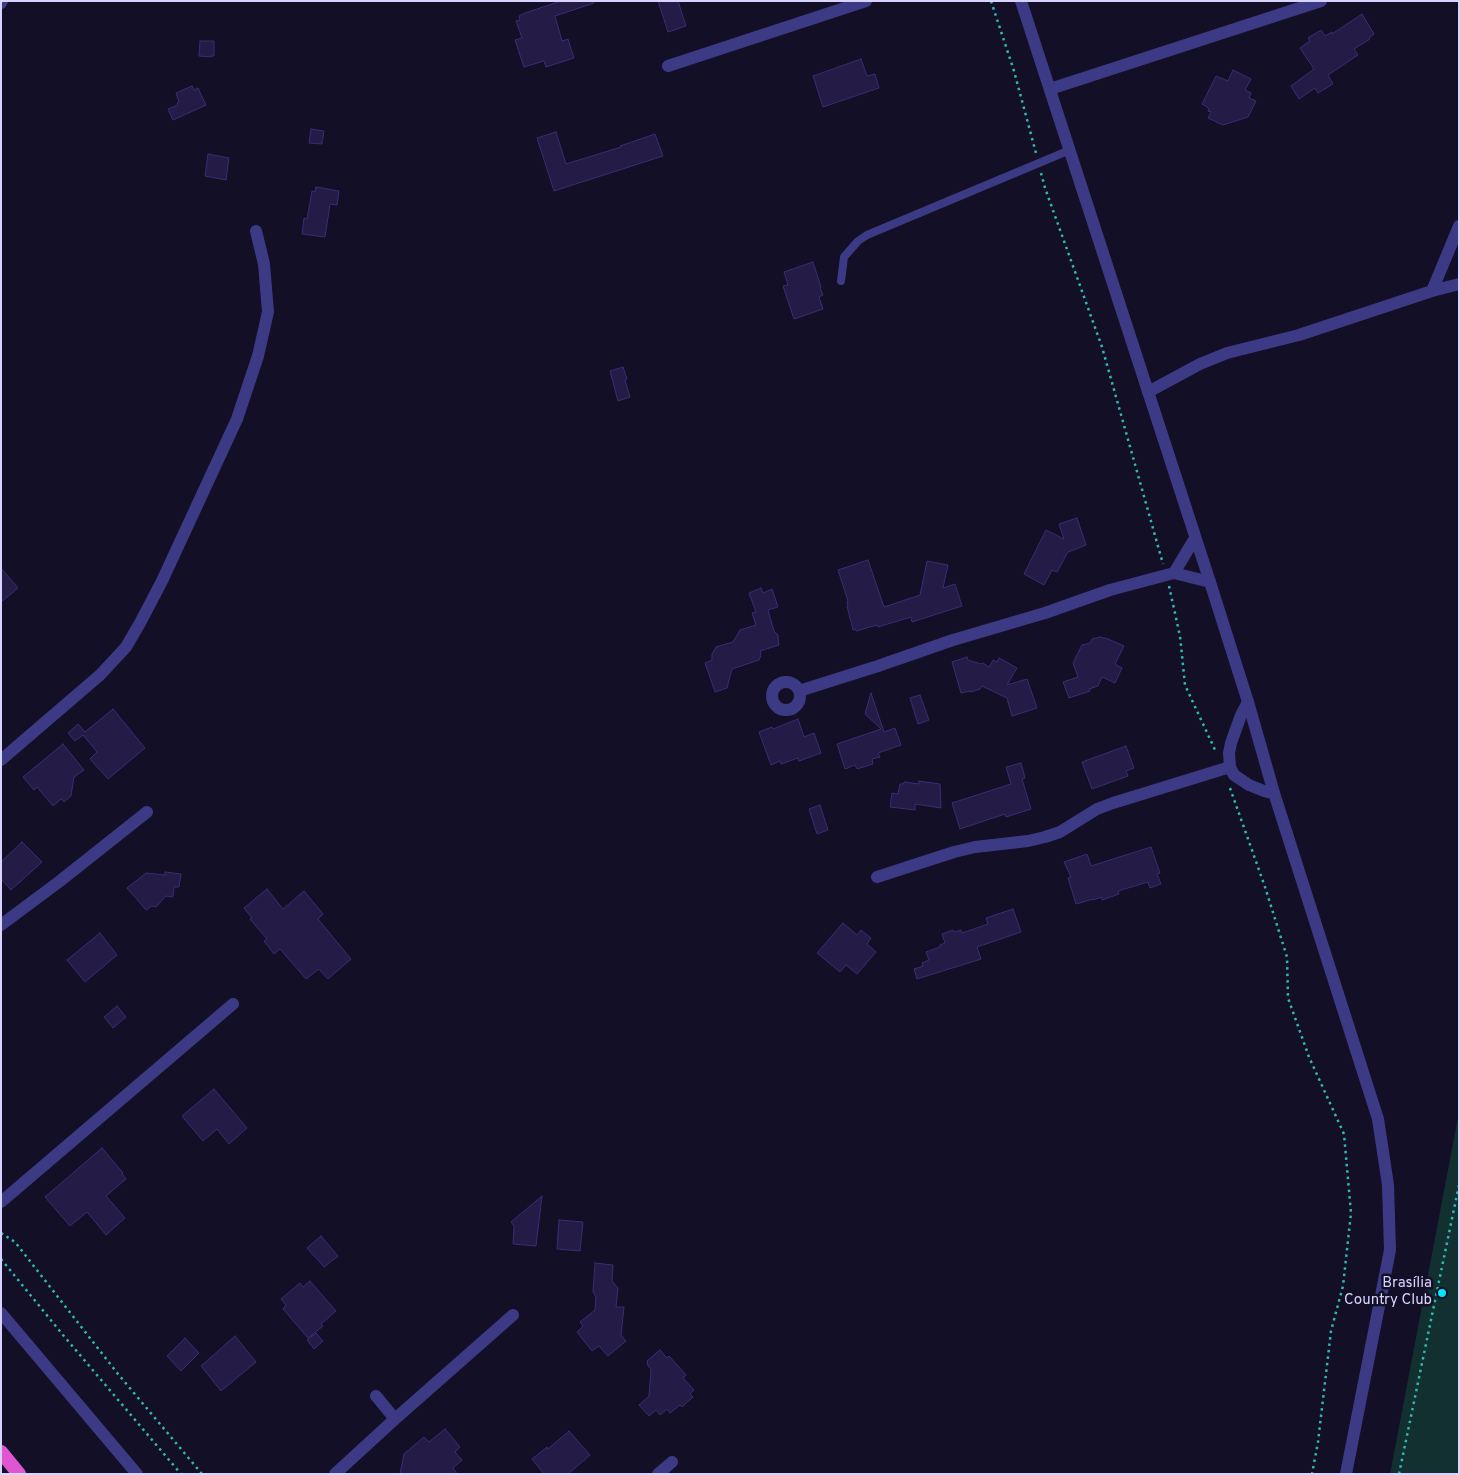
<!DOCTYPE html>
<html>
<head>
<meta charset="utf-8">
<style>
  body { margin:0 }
  #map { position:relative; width:1460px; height:1475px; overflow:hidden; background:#130f26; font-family:Overpass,sans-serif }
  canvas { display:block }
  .frame { position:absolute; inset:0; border:2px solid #d9d4ff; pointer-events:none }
</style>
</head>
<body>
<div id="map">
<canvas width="1460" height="1475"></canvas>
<div class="frame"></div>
</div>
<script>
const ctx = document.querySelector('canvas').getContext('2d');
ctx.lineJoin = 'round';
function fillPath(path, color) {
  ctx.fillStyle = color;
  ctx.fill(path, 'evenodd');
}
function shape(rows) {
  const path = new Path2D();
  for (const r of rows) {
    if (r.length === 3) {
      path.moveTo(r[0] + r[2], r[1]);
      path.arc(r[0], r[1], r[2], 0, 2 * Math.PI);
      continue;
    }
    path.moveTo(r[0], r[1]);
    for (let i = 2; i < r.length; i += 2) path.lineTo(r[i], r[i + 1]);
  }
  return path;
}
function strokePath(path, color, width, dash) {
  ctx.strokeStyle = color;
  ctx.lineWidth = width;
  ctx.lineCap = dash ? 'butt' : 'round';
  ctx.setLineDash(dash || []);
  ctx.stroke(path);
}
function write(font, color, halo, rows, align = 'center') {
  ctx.font = font + ' Overpass,sans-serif';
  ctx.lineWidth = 5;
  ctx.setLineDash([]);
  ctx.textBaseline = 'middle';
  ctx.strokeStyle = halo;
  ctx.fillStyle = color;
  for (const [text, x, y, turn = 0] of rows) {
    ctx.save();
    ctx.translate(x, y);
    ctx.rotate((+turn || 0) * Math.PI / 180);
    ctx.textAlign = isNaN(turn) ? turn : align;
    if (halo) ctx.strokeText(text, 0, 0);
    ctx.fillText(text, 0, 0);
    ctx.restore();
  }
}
fillPath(shape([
  [1459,1112,1459,1474,1390,1474]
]), '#12302f');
const building = shape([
  [561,1,593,1,594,3,555,16,562,41,568,39,574,58,546,67,544,61,524,67,515,40,522,38,516,21,520,20,519,16,525,13,561,1],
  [658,1,678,1,686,26,668,32,658,1],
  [1362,14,1374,34,1369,38,1370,39,1354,49,1358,55,1328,75,1333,84,1318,93,1315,88,1299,99,1291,86,1314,69,1300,48,1310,41,1308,38,1321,30,1325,36,1332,32,1332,34,1362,14],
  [200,41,214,41,214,56,211,56,211,57,199,56,200,41],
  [861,59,867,76,875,74,879,88,823,107,813,76,861,59],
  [1233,70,1251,79,1245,90,1251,93,1249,98,1256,101,1248,117,1223,125,1208,118,1211,112,1208,111,1209,109,1207,107,1202,104,1216,76,1228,81,1233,70],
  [192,86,194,90,198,88,206,105,173,120,168,109,178,105,177,103,179,102,176,93,192,86],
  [311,129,324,131,322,144,309,143,311,129],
  [556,132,566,164,621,147,620,146,655,134,663,156,554,191,537,138,556,132],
  [208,154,229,158,226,180,205,176,208,154],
  [316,187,339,191,337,205,330,204,325,237,302,234,304,218,307,219,312,191,315,192,316,187],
  [813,262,821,287,820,288,823,295,819,297,823,309,794,319,783,286,788,285,784,272,813,262],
  [623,367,627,379,625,380,630,397,618,401,610,371,623,367],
  [1077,518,1086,545,1068,552,1057,572,1052,570,1044,585,1024,574,1046,530,1064,539,1059,524,1077,518],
  [868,560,884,607,920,595,927,561,948,565,943,588,955,584,962,606,912,622,911,617,878,627,877,625,856,631,855,629,853,630,847,606,848,606,847,602,848,601,838,570,868,560],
  [1,568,18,588,1,602,1,568],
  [761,588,763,593,772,589,778,607,768,610,774,631,778,635,778,637,779,645,760,651,761,655,759,660,732,669,727,688,715,692,705,663,712,660,712,654,716,647,733,642,740,630,756,625,752,613,756,612,749,593,761,588],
  [1100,637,1108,639,1124,646,1115,664,1122,668,1115,683,1102,677,1098,686,1089,689,1090,691,1069,698,1063,682,1078,677,1073,663,1082,645,1090,643,1092,639,1100,637],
  [967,657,968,660,981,664,983,663,989,667,993,660,997,662,999,658,1017,668,1007,685,1027,679,1037,708,1012,716,1007,698,982,686,980,689,971,692,971,691,961,693,952,662,967,657],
  [871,693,884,732,895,728,901,745,878,753,880,757,872,759,873,764,857,769,855,765,845,769,837,744,881,729,865,714,871,693],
  [920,695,929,720,918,724,910,698,920,695],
  [113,709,145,748,108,779,90,759,97,752,83,735,75,741,68,733,78,724,85,732,113,709],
  [798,719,804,737,814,733,821,753,799,761,798,758,781,764,780,761,771,765,759,732,772,727,773,729,798,719],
  [63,744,84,770,74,777,71,796,64,802,61,799,53,806,37,787,34,790,23,777,63,744],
  [1126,746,1134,768,1126,771,1128,776,1092,789,1082,762,1126,746],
  [1021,763,1025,778,1022,779,1031,809,1006,817,1005,814,960,829,952,803,1011,784,1006,767,1021,763],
  [919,781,940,784,941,808,915,804,915,810,890,807,892,793,898,794,900,784,903,784,904,782,919,784,919,781],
  [820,805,828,830,817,834,809,809,820,805],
  [22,842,42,862,11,890,1,879,1,862,22,842],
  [1151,847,1160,873,1157,874,1161,884,1150,888,1148,882,1118,891,1119,894,1102,900,1102,897,1093,900,1093,899,1076,904,1068,878,1071,877,1064,862,1087,854,1091,866,1151,847],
  [165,872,181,874,179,887,174,887,173,897,166,896,156,907,152,906,146,910,127,888,146,873,165,875,165,872],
  [267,889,283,909,304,891,323,914,318,919,351,959,328,979,319,969,306,979,280,949,274,954,264,941,267,939,250,919,252,918,244,908,267,889],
  [1013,909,1021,932,977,947,981,959,917,979,914,969,923,966,922,963,929,960,926,952,940,947,940,945,945,943,942,934,953,930,954,932,961,930,962,933,988,924,986,918,1013,909],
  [843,923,857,935,861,930,871,938,867,944,876,952,857,974,846,965,840,972,817,953,843,923],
  [100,933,117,955,85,982,67,960,100,933],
  [117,1006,126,1017,113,1028,104,1017,117,1006],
  [214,1089,247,1128,229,1144,217,1129,203,1141,182,1116,214,1089],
  [102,1148,123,1173,122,1174,126,1179,106,1196,125,1218,106,1235,87,1212,70,1226,45,1197,102,1148],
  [542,1196,536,1246,513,1244,514,1226,511,1222,542,1196],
  [559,1220,583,1222,580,1251,557,1249,559,1220],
  [321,1236,338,1256,324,1267,307,1248,321,1236],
  [595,1263,613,1265,612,1281,618,1288,616,1307,624,1307,621,1335,626,1341,608,1356,599,1346,592,1351,577,1332,583,1326,580,1322,595,1310,596,1297,593,1292,595,1263],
  [310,1281,336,1311,321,1324,323,1326,308,1338,283,1309,286,1305,281,1299,300,1283,303,1287,310,1281],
  [316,1333,323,1341,314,1349,307,1340,316,1333],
  [235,1336,256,1362,221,1391,201,1366,235,1336],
  [185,1338,199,1353,181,1371,167,1356,185,1338],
  [660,1350,667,1358,669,1356,686,1375,683,1378,694,1390,690,1394,693,1397,682,1407,680,1405,670,1413,667,1409,660,1415,656,1410,649,1416,639,1405,649,1396,651,1369,648,1366,647,1361,660,1350],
  [445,1429,460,1447,455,1452,462,1460,453,1468,457,1474,400,1474,404,1454,424,1437,429,1442,445,1429],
  [569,1431,590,1455,568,1474,544,1474,532,1459,547,1447,548,1449,569,1431]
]);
fillPath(building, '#241b47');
strokePath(building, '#3b2d73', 1);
strokePath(shape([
  [991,1,1014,71,1036,153],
  [1041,173,1045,188,1102,347,1163,564],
  [1169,586,1180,636,1185,685,1216,752],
  [1230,788,1265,887,1287,957,1288,998,1309,1057,1344,1134,1351,1213,1343,1286,1331,1331,1318,1442,1312,1474],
  [1,1233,15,1242,118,1374,202,1474],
  [1,1259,63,1335,181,1474],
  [1399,1474,1459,1185]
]), '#2fb8b0', 2.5, [2.5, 4]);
strokePath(shape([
  [841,281,844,257,858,241,867,235,1070,150]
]), '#3d3a85', 8);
strokePath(shape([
  [1,3,2,1],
  [668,66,866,1],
  [1050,89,1321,1],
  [1432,291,1459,226],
  [1148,392,1200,364,1227,353,1299,335,1432,291,1459,284],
  [1174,573,1195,538],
  [786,696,14],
  [799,691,878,666,953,640,1045,613,1110,590,1174,573,1210,582],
  [1248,702,1241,715,1231,743,1229,753,1230,767,1234,775,1249,785,1264,791,1274,793],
  [1,760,100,675,126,647,140,623,162,581,237,419,258,356,268,312,264,264,256,231],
  [877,877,954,852,975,847,1028,841,1045,837,1060,832,1097,809,1113,803,1230,767],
  [1,925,60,881,147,812],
  [1,1202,233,1004],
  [376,1396,395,1419],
  [335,1474,395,1419,513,1315],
  [658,1474,672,1462]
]), '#3d3a85', 12);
strokePath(shape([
  [1021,1,1210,582,1248,702,1274,793,1378,1119,1388,1185,1390,1250,1346,1474],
  [1,1313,137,1474]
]), '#3d3a85', 12);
strokePath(shape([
  [1,1452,19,1474]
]), '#e055d1', 14);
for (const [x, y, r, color] of [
  [1442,1293,5,"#00e5ff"]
]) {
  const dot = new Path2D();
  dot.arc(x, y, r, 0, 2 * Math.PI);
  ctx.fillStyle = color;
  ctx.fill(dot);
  strokePath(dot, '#130f26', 2);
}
write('15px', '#d9d4ff', '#130f26', [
  ["Brasília",1432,1284],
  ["Country Club",1432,1301]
], 'right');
</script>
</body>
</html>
